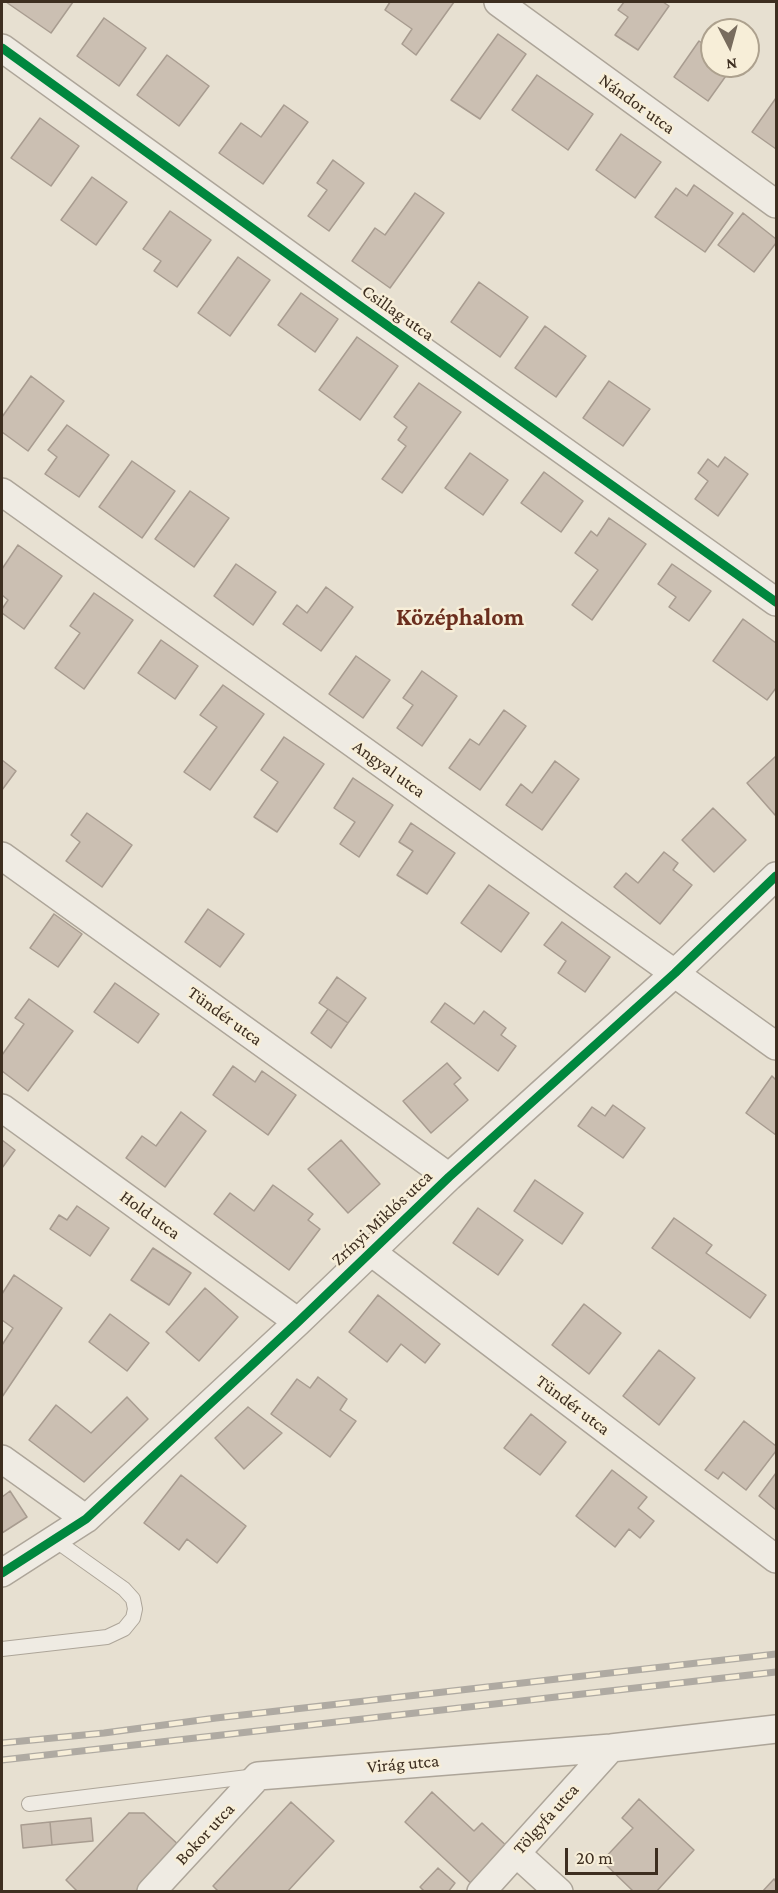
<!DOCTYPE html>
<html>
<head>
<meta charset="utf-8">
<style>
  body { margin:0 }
  #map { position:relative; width:778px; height:1893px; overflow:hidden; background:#e7e0d1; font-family:"Crimson Pro",serif }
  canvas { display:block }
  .frame { position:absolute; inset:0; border:3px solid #3d2e20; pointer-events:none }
  .north { position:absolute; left:700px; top:18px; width:60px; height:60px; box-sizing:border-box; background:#f7eed8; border:2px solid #ada18e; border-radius:50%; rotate:174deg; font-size:16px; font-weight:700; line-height:24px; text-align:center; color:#3d2e20 }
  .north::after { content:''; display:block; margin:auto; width:21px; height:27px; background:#786c5e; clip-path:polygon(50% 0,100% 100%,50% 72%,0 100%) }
  .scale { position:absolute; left:565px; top:1848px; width:93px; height:27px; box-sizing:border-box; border:3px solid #3d2e20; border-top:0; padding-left:8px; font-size:18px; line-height:21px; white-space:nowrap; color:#3d2e20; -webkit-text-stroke:4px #f7eed8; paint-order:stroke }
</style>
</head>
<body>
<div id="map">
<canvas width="778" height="1893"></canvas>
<div class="frame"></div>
<div class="north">N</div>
<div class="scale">20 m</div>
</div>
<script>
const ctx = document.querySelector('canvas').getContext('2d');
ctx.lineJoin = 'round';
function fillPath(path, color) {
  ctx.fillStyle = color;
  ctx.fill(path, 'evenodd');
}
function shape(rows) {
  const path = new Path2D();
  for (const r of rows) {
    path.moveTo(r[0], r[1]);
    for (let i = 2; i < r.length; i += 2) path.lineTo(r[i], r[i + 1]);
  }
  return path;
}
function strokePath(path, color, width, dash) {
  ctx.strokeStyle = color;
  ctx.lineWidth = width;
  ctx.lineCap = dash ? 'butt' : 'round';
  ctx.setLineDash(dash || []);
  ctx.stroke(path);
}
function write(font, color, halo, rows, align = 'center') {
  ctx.font = font + ' "Crimson Pro",serif';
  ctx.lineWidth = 5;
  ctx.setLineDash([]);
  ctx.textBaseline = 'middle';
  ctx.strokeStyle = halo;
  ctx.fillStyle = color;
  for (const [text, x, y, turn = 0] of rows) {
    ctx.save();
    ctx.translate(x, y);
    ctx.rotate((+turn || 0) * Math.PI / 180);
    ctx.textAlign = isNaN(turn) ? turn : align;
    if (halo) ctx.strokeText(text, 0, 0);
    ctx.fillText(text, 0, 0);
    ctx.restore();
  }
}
const building = shape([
  [6,2,73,2,51,33,6,2],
  [390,2,454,2,416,55,402,44,412,29,385,10,390,2],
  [624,2,663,2,669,6,638,50,615,35,628,17,618,10,624,2],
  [104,18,146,48,119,86,77,56,104,18],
  [498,34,526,54,480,119,451,100,498,34],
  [699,41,712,50,712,66,733,66,708,101,674,77,699,41],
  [167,55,209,86,179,126,137,95,167,55],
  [537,75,593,114,568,150,512,110,537,75],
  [776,98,776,149,752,132,776,98],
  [284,105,308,122,263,184,219,153,241,123,261,137,284,105],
  [40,118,79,146,51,186,11,158,40,118],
  [621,134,661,162,635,198,596,170,621,134],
  [333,160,364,183,329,231,308,216,327,190,317,183,333,160],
  [92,177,127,202,96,245,61,220,92,177],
  [694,185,733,213,705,252,655,217,676,188,687,196,694,185],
  [415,193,444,213,390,288,352,261,375,228,385,235,415,193],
  [170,211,211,240,177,287,154,271,161,261,143,249,170,211],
  [743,213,776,239,776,243,754,272,718,245,743,213],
  [238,257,270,280,230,336,198,313,238,257],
  [479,282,528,317,500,357,451,322,479,282],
  [301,293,338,319,315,352,278,325,301,293],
  [545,326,586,356,556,397,515,368,545,326],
  [357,337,398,366,360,420,319,390,357,337],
  [31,376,64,401,28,451,2,432,2,417,31,376],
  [609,381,650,409,623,446,583,418,609,381],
  [419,383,461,412,402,493,382,479,406,446,398,440,407,427,394,417,419,383],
  [67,425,109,455,79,497,45,474,57,457,48,450,67,425],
  [470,453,508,480,483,515,445,488,470,453],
  [725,457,748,474,718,516,695,499,708,481,698,473,708,459,718,467,725,457],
  [132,461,175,491,142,538,99,507,132,461],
  [544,472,583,501,561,532,521,503,544,472],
  [190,491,229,518,194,567,155,539,190,491],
  [609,518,646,544,592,620,572,605,598,570,575,553,591,531,597,536,609,518],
  [18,545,62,576,24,629,2,613,2,609,8,600,2,595,2,569,18,545],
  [236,564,276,592,253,625,214,596,236,564],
  [672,564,711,591,689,621,669,607,676,597,658,584,672,564],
  [326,587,353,607,321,651,283,624,297,605,307,613,326,587],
  [94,593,133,620,84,689,55,668,80,633,70,626,94,593],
  [743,619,776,643,776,688,767,700,713,661,743,619],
  [161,640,198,666,175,699,138,673,161,640],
  [356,656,390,680,363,718,329,694,356,656],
  [422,671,457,696,422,746,397,728,413,705,403,698,422,671],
  [223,685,264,714,210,790,184,772,217,727,200,715,223,685],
  [504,710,526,726,480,790,449,768,470,739,479,745,504,710],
  [284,737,324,764,277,832,254,817,278,782,261,770,284,737],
  [776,756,776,814,775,815,747,783,776,756],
  [2,760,16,771,2,790,2,760],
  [555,761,579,779,542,830,506,805,521,784,532,793,555,761],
  [353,778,393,805,359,857,340,844,355,822,334,808,353,778],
  [713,808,746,840,714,872,682,840,713,808],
  [87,813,132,845,102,887,66,861,80,842,71,835,87,813],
  [411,823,455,853,427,894,397,875,413,851,399,842,411,823],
  [664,852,678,863,673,870,692,885,660,924,614,887,626,873,638,883,664,852],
  [489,885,529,913,501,952,461,923,489,885],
  [208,909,244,934,220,967,185,942,208,909],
  [54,914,82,934,58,967,30,948,54,914],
  [562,922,610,957,585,992,558,973,566,961,544,945,562,922],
  [337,977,366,998,348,1023,319,1003,337,977],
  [115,983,159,1014,138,1043,94,1012,115,983],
  [29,999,73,1031,28,1091,2,1071,2,1055,24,1024,15,1018,29,999],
  [445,1003,474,1024,484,1011,506,1028,501,1035,516,1046,498,1071,431,1022,445,1003],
  [328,1009,348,1023,331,1048,311,1033,328,1009],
  [447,1063,461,1078,454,1084,468,1100,431,1133,403,1101,447,1063],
  [233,1066,255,1082,262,1071,296,1095,268,1135,213,1095,233,1066],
  [772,1076,776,1080,776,1135,746,1113,772,1076],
  [613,1105,645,1128,623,1158,578,1126,592,1107,605,1116,613,1105],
  [181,1112,206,1131,165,1187,126,1158,142,1136,156,1146,181,1112],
  [2,1140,15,1150,2,1168,2,1140],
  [341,1140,380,1184,348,1213,308,1169,341,1140],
  [535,1180,583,1213,562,1244,514,1211,535,1180],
  [273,1185,313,1214,308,1220,320,1229,289,1270,214,1214,230,1193,254,1211,273,1185],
  [77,1206,109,1228,90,1256,50,1229,59,1215,67,1220,77,1206],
  [478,1208,523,1240,498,1275,453,1243,478,1208],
  [674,1218,712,1245,706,1253,766,1295,750,1318,652,1248,674,1218],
  [153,1248,191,1273,169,1305,131,1280,153,1248],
  [14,1275,62,1308,2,1397,2,1345,13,1328,2,1320,2,1294,14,1275],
  [205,1288,238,1317,199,1361,166,1332,205,1288],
  [378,1295,440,1344,425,1363,401,1344,387,1362,349,1332,378,1295],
  [584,1304,621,1333,589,1374,552,1345,584,1304],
  [110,1314,149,1343,127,1371,89,1342,110,1314],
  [659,1350,695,1378,659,1425,623,1396,659,1350],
  [318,1377,347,1399,340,1410,356,1421,330,1457,271,1414,297,1379,310,1388,318,1377],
  [127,1397,148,1419,84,1482,29,1440,56,1405,91,1433,127,1397],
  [248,1407,282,1433,244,1469,215,1438,248,1407],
  [531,1414,566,1442,540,1475,504,1448,531,1414],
  [744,1421,776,1446,776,1451,746,1490,723,1472,718,1479,705,1470,744,1421],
  [612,1470,647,1497,638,1508,654,1521,640,1538,629,1529,615,1547,576,1516,612,1470],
  [776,1473,776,1510,759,1496,776,1473],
  [181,1475,246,1526,217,1563,187,1539,179,1550,144,1523,181,1475],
  [10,1491,27,1517,2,1533,2,1497,10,1491],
  [432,1792,474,1831,482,1823,511,1850,476,1888,405,1822,432,1792],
  [639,1799,694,1850,656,1892,634,1892,602,1861,633,1828,622,1818,639,1799],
  [291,1802,334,1841,287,1892,219,1892,213,1886,291,1802],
  [129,1813,144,1813,181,1847,139,1892,78,1892,66,1880,129,1813],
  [91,1818,93,1841,52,1845,50,1822,91,1818],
  [50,1822,52,1845,23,1848,21,1825,50,1822],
  [438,1868,455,1883,448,1892,425,1892,420,1887,438,1868],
  [774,1879,776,1882,776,1892,762,1892,774,1879]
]);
fillPath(building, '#cbbfb2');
strokePath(building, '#a89c90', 1.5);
const lane = shape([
  [2,1649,107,1637,124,1629,133,1618,135,1609,133,1599,124,1589,55,1540],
  [29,1804,256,1776]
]);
const street = shape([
  [498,2,776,204],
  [2,48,350,299,776,602],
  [2,492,776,1046],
  [2,856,449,1177],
  [2,1108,298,1322],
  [370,1251,776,1559],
  [2,1459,86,1519],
  [2,1573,86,1519,298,1322,449,1177,675,973,776,876],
  [516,1853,559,1892],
  [151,1892,258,1776,611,1748,776,1729],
  [481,1892,611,1748]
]);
strokePath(lane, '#ada599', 16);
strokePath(street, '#ada599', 30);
strokePath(lane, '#efebe3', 14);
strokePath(street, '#efebe3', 27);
const rail = shape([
  [2,1743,104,1733,216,1718,776,1654],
  [2,1760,776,1672]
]);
strokePath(rail, '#afaaa2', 7);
strokePath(rail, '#f7eed8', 4.5, [14]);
strokePath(shape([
  [2,48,350,299,776,602],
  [2,1573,86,1519,298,1322,449,1177,675,973,776,876]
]), '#00873e', 9);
write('18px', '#3d2e20', '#f7eed8', [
  ["Nándor utca",637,104,36],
  ["Csillag utca",398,313,35],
  ["Angyal utca",389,769,36],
  ["Tündér utca",225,1016,36],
  ["Hold utca",150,1215,36],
  ["Zrínyi Miklós utca",382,1218,-43],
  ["Tündér utca",573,1405,37],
  ["Virág utca",403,1764,-5],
  ["Tölgyfa utca",546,1819,-48],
  ["Bokor utca",205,1834,-47]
]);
write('bold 24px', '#6b2e1e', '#f7eed8', [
  ["Középhalom",460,618]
]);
</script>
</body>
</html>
